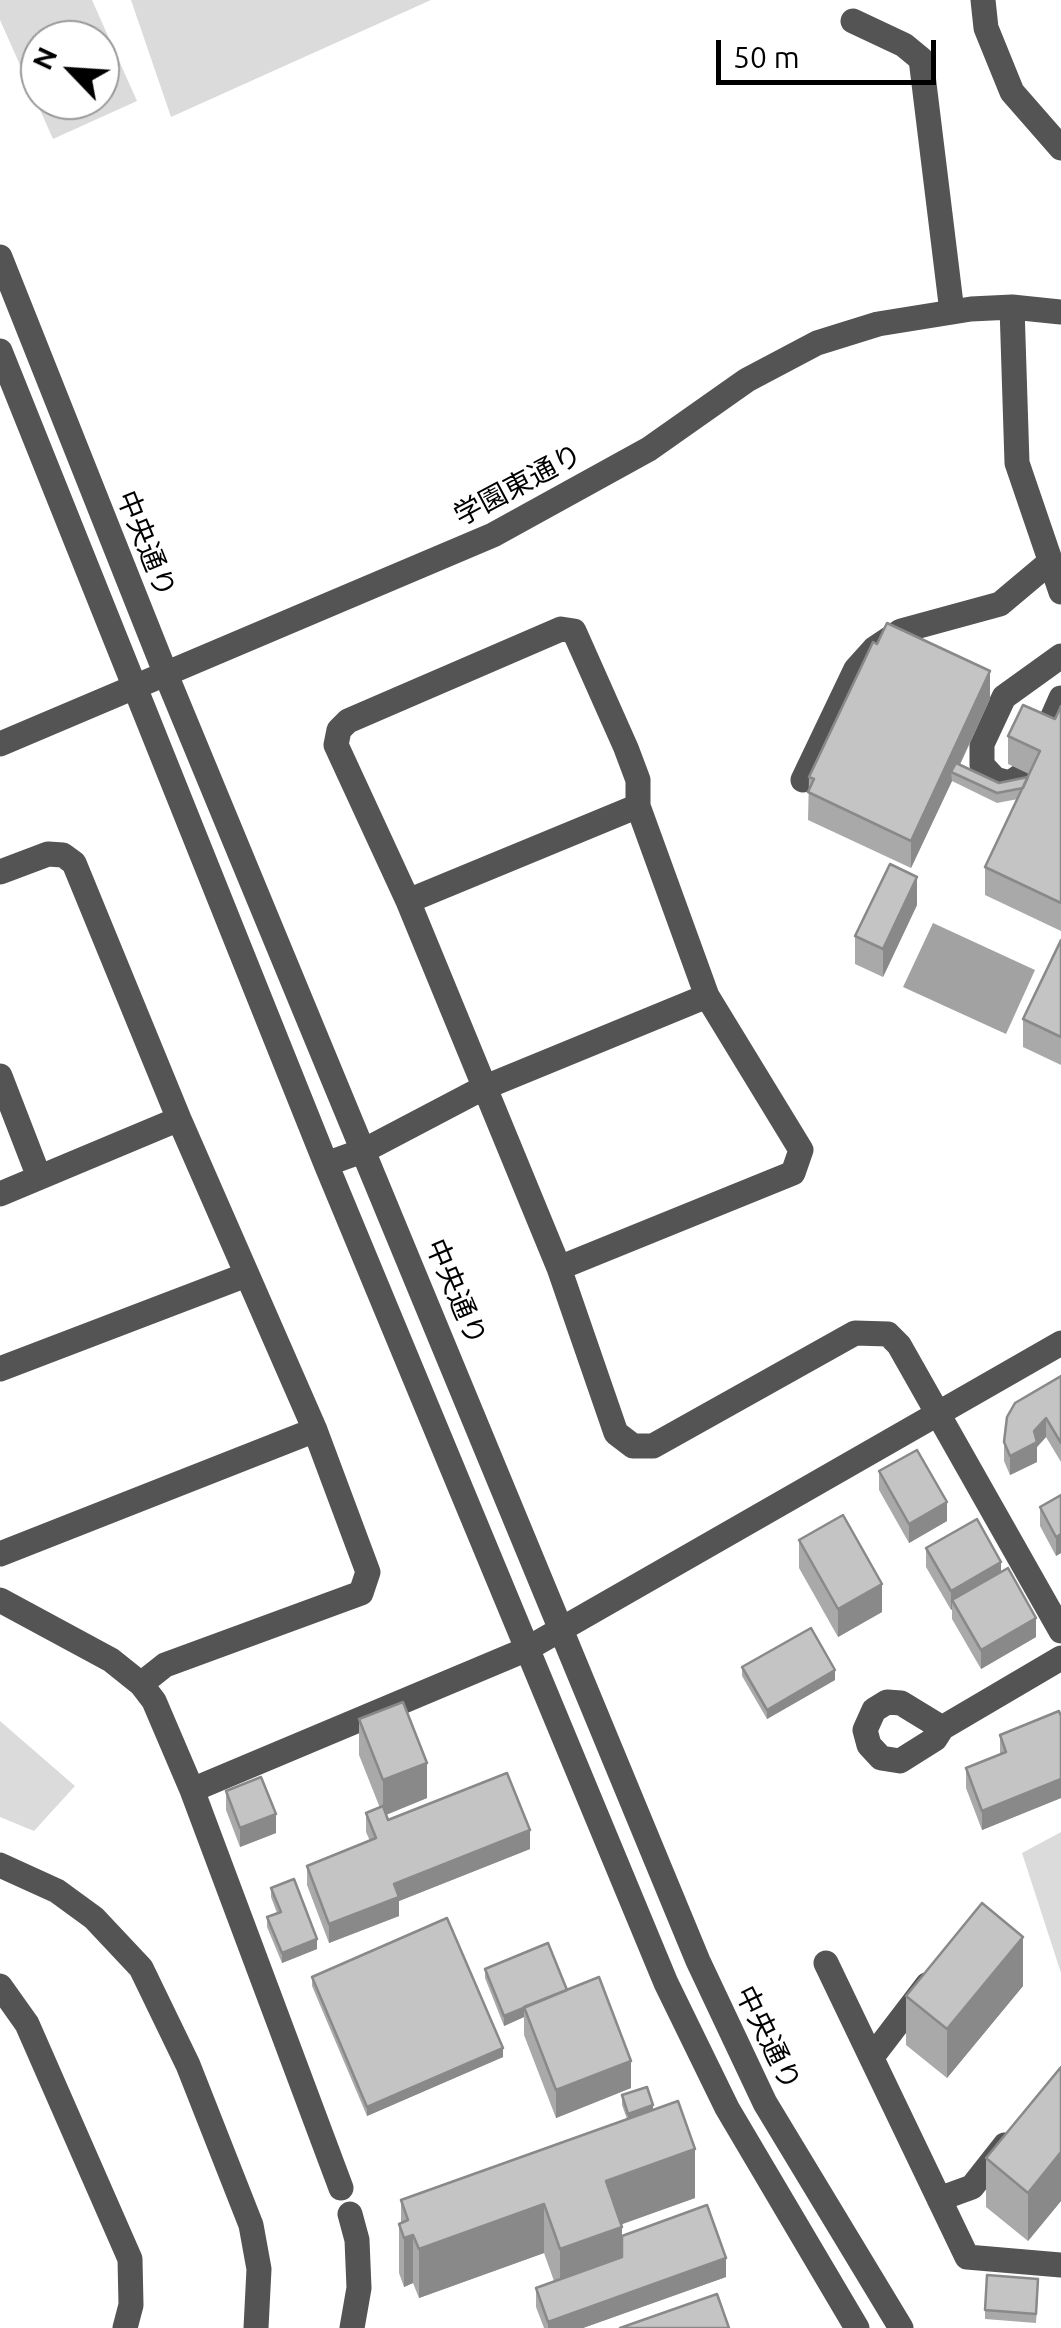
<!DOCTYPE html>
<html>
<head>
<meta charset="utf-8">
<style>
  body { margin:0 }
  #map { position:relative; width:1061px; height:2328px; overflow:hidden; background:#fff; font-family:Ubuntu,sans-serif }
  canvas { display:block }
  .north { position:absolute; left:20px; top:20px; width:100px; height:100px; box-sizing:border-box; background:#fff; border:2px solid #999; border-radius:50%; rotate:295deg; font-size:28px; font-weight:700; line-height:40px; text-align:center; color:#000 }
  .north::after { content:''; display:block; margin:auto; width:35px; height:45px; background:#000; clip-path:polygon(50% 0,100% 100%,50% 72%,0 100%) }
  .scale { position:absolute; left:716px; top:40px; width:220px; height:45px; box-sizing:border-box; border:5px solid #000; border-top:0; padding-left:12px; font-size:30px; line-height:35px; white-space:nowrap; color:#000; -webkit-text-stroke:8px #fff; paint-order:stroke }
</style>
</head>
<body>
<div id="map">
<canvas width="1061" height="2328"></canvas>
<div class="north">N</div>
<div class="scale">50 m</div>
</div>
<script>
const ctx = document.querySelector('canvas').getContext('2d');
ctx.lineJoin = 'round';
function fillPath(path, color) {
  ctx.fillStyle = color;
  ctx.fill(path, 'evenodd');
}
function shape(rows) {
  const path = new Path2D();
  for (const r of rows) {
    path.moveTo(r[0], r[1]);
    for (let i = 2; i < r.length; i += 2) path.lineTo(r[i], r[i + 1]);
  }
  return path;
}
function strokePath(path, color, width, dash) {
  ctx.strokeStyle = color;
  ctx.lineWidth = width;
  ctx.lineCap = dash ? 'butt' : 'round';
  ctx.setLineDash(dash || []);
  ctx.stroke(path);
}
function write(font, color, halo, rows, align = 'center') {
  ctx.font = font + ' Ubuntu,"Noto Sans JP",sans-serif';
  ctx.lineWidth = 8;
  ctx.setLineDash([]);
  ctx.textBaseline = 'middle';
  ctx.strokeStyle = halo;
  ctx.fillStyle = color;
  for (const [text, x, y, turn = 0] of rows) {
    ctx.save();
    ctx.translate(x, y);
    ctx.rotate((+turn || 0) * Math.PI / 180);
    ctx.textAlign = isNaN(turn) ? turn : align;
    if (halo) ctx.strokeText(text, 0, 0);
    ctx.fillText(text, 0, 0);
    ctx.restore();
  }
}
fillPath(shape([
  [0,0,92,0,137,101,53,139,0,20],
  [40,40,100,40,100,100,40,100],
  [131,0,431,0,171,117],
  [0,1721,75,1786,34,1831,0,1817],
  [1061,1832,1061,1973,1022,1853]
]), '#dbdbdb');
fillPath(shape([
  [933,923,1035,970,1006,1034,903,987]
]), '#a2a2a2');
strokePath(shape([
  [983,0,986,28,1012,92,1061,148],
  [853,21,904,45,921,59,952,312],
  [0,257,167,677,698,1961,765,2103,901,2328],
  [1012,307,1017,463,1061,592],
  [0,351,326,1164,666,1983,727,2108,857,2328],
  [1042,741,1061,698],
  [0,744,493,535,649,449,747,380,817,343,878,324,971,309,1012,307,1061,312],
  [1026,772,1010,783,995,779,982,765,982,744,1004,697,1061,656],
  [803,780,856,669,874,649,901,631,1000,604,1050,562],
  [0,872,48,854,63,855,74,863,179,1119,315,1430,368,1572,361,1593,165,1665,141,1684],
  [408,901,638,806],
  [0,1076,39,1177],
  [326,1164,365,1150,483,1088,707,996],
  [0,1194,179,1119],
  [559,1268,793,1173,801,1150,707,996,638,806,638,780,626,748,574,631,561,629,348,721,339,730,336,745,408,901,559,1268,616,1433,633,1446,653,1446,855,1333,888,1334,899,1345,1061,1631],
  [0,1369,246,1275],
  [0,1554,315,1430],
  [0,1600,111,1660,141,1684,154,1701,192,1790,341,2188],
  [942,1728,901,1703,887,1702,874,1710,865,1730,869,1745,881,1758,900,1761,935,1739,942,1728,1061,1658],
  [192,1790,525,1650,1061,1343],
  [0,1865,57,1891,94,1918,141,1968,188,2065,251,2225,259,2269,256,2328],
  [826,1963,967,2257,1061,2265],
  [0,1986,27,2024,130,2259,131,2305,125,2328],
  [872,2057,927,1985],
  [939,2199,972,2187,1005,2145],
  [350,2214,357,2240,359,2288,352,2328]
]), '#545454', 25);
fillPath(shape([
  [990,699,960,765,999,783,1028,777,1029,774,1008,764,1008,736,1055,719,1061,706,1061,931,985,895,985,867,1018,799,997,803,952,781,911,868,808,820,809,777],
  [917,905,883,977,855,964,855,936],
  [1061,940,1061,1065,1023,1047,1023,1019],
  [1061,1376,1061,1462,1046,1437,1037,1447,1037,1462,1010,1475,1004,1461,1004,1442],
  [879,1471,947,1521,909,1543,879,1490],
  [1061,1495,1061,1553,1056,1556,1040,1526,1040,1507],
  [799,1540,882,1612,838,1637,799,1568],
  [926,1548,1001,1572,1036,1637,981,1669,952,1619,952,1609,951,1610,926,1567],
  [742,1667,835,1680,767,1719,742,1676],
  [1061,1716,1061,1798,982,1830,966,1788,966,1768,1000,1755,1000,1735],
  [359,1719,427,1798,386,1815,388,1820,530,1849,399,1901,399,1916,329,1943,307,1885,307,1866,370,1841,366,1832,366,1813,380,1808,359,1755],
  [226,1791,276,1833,240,1847,226,1810],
  [271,1888,317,1949,282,1963,267,1927,267,1917,277,1913,271,1897],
  [485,1969,567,1990,631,2088,556,2118,524,2035,524,2017,504,2026,485,1978],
  [312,1977,503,2057,367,2116,312,1986],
  [1023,1986,947,2078,906,2045,906,1996],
  [1061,2067,1061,2201,1028,2241,986,2207,986,2158],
  [622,2095,653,2110,695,2198,621,2224,622,2236,726,2277,583,2328,544,2328,536,2307,536,2288,554,2281,544,2253,419,2298,413,2283,404,2287,399,2273,399,2224,401,2223,401,2200,627,2119,622,2105],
  [1038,2289,1036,2323,985,2319,985,2310]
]), '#a9a9a9');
fillPath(shape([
  [990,671,990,699,955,774,951,772,952,781,911,868,911,841],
  [917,877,917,905,883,977,883,949],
  [1046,1418,1046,1437,1037,1447,1037,1462,1010,1475,1010,1456],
  [947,1502,947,1521,909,1543,909,1524],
  [1061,1534,1061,1553,1056,1556,1056,1537],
  [1001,1562,1001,1581,952,1600,952,1609,951,1610,951,1591],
  [882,1584,882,1612,838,1637,838,1609],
  [1036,1618,1036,1637,981,1669,981,1650],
  [835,1670,835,1680,767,1719,767,1710],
  [427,1763,427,1798,383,1816,383,1780],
  [1061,1779,1061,1798,982,1830,982,1811],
  [276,1814,276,1833,240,1847,240,1828],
  [530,1830,530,1849,399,1901,399,1916,329,1943,329,1924,394,1884],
  [1023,1937,1023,1986,947,2078,947,2029],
  [317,1939,317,1949,282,1963,282,1953],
  [524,2008,524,2017,504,2026,504,2016],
  [503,2048,503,2057,367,2116,367,2107],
  [631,2061,631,2088,556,2118,556,2090],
  [653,2105,653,2115,628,2124,628,2114],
  [695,2149,695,2198,606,2230,606,2181],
  [1061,2152,1061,2201,1028,2241,1028,2193],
  [544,2204,544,2253,419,2298,419,2249],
  [622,2227,622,2276,560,2298,560,2249],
  [413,2235,413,2283,404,2287,404,2238],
  [726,2258,726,2277,583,2328,548,2328,548,2322]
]), '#898989');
const building = shape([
  [887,623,990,671,911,841,808,792,814,779,809,777,873,642,877,644,887,623],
  [1023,705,1055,719,1061,706,1061,903,985,867,1040,751,1008,736,1023,705],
  [956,763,999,783,1028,777,1023,788,997,793,951,772,956,763],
  [890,864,917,877,883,949,855,936,890,864],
  [1061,940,1061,1037,1023,1019,1061,940],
  [1061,1376,1061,1443,1046,1418,1034,1431,1037,1442,1010,1456,1004,1442,1007,1417,1015,1403,1061,1376],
  [917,1450,947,1502,909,1524,879,1471,917,1450],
  [1061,1495,1061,1534,1056,1537,1040,1507,1061,1495],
  [843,1515,882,1584,838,1609,799,1540,843,1515],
  [977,1519,1001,1562,951,1591,926,1548,977,1519],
  [1008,1568,1036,1618,981,1650,952,1600,1008,1568],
  [811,1628,835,1670,767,1710,742,1667,811,1628],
  [403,1702,427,1763,383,1780,359,1719,403,1702],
  [1059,1711,1061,1716,1061,1779,982,1811,966,1768,1006,1752,1000,1735,1059,1711],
  [507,1773,530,1830,394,1884,399,1897,329,1924,307,1866,376,1838,366,1813,383,1806,388,1820,507,1773],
  [261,1777,276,1814,240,1828,226,1791,261,1777],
  [294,1879,317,1939,282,1953,267,1917,281,1912,271,1888,294,1879],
  [982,1903,1023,1937,947,2029,906,1996,982,1903],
  [447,1918,503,2048,367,2107,312,1977,447,1918],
  [548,1943,567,1990,504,2016,485,1969,548,1943],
  [599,1977,631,2061,556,2090,524,2007,599,1977],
  [1061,2067,1061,2152,1028,2193,986,2158,1061,2067],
  [647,2087,653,2105,628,2114,622,2095,647,2087],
  [678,2101,695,2149,606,2181,622,2227,560,2249,544,2204,419,2249,413,2235,404,2238,399,2224,408,2220,401,2200,678,2101],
  [707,2205,726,2258,548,2322,536,2288,622,2257,622,2236,707,2205],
  [987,2275,1038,2279,1036,2314,985,2310,987,2275],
  [717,2294,729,2328,620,2328,717,2294]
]);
fillPath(building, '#c4c4c4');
strokePath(building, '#898989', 2.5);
write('28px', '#000', '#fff', [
  ["学園東通り",518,485,-28],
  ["中央通り",146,544,68],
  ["中央通り",456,1292,67],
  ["中央通り",768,2038,64]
]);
</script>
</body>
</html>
